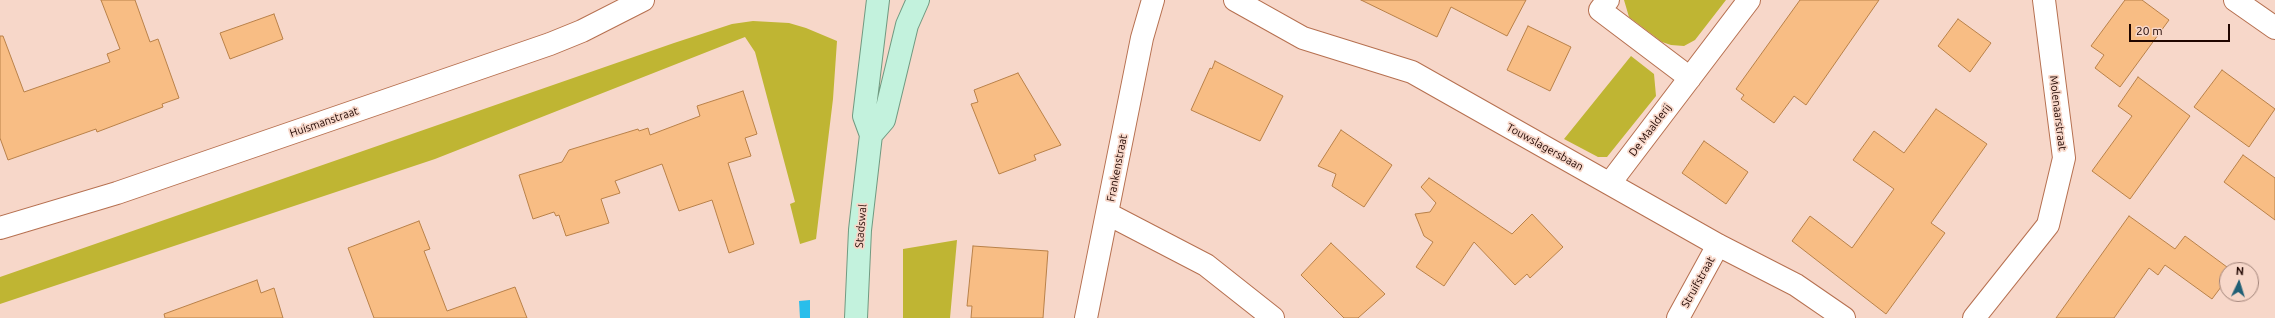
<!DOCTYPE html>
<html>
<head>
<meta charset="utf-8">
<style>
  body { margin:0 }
  #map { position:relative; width:2275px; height:318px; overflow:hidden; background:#f7d7c9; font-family:Ubuntu,sans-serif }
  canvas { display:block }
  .north { position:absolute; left:2219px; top:262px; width:40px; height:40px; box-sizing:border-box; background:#f7d7c9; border:1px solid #a18379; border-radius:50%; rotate:4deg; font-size:11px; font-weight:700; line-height:16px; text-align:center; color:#200600 }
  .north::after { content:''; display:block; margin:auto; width:14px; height:18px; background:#205f75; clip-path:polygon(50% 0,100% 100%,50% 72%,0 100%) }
  .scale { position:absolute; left:2129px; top:24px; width:101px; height:18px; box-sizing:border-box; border:2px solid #200600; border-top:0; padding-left:5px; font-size:12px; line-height:14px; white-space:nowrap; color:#200600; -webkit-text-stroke:3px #f7d7c9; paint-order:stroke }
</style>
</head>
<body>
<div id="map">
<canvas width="2275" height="318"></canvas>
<div class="north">N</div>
<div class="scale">20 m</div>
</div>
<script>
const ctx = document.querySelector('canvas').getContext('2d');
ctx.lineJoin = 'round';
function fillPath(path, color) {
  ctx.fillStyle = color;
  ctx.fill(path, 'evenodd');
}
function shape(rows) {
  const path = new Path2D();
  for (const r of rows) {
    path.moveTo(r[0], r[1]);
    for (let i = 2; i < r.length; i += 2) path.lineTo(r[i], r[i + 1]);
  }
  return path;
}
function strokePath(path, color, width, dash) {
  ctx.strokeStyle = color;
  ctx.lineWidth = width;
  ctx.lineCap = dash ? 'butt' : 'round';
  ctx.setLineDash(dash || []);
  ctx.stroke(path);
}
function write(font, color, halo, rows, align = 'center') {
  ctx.font = font + ' Ubuntu,sans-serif';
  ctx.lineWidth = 3.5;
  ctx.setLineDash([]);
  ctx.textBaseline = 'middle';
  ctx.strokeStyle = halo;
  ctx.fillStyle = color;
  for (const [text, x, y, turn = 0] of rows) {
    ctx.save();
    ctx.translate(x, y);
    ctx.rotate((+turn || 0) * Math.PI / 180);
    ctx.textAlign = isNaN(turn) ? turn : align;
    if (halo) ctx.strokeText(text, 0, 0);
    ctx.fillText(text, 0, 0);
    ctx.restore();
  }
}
fillPath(shape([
  [1624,0,1726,0,1695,40,1684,46,1671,45,1662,42,1629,17],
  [753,21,789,23,806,28,837,41,833,99,816,239,800,244,790,204,795,202,755,52,745,37,435,159,0,304,0,277,674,43,732,24],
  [1631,56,1654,74,1656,96,1607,157,1598,157,1564,139],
  [957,240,950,318,903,318,903,249]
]), '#bfb533');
fillPath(shape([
  [810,300,810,318,800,318,799,301]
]), '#29beeb');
const building = shape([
  [101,0,135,0,150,42,158,39,179,98,162,104,163,107,97,132,96,129,8,160,0,138,0,36,3,36,24,92,110,62,107,54,120,49,101,0],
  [1361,0,1526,0,1507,36,1451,7,1437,37,1361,0],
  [1800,0,1879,0,1806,105,1794,96,1774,123,1741,99,1744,95,1736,89,1800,0],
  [2125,0,2142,0,2169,20,2120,87,2095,68,2104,55,2091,46,2125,0],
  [274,14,283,39,230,59,220,33,274,14],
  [1958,19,1991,43,1970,72,1938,46,1958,19],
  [1528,26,1571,47,1550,91,1507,70,1528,26],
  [1215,61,1283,96,1260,141,1191,110,1210,68,1212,69,1215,61],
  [2222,70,2275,109,2249,147,2194,107,2222,70],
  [1018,73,1061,145,1034,155,1036,160,999,174,971,104,978,102,974,90,1018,73],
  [2138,77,2190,116,2130,199,2092,171,2132,116,2118,106,2138,77],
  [743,91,757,134,745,138,751,156,728,163,754,244,729,253,712,200,679,211,662,164,615,181,620,193,601,199,609,223,566,236,559,215,556,216,554,212,533,219,519,175,562,162,569,150,638,129,639,131,648,128,650,135,700,116,697,106,743,91],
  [1936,109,1987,144,1931,223,1945,233,1886,314,1792,241,1810,216,1852,248,1894,189,1853,160,1874,131,1904,153,1936,109],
  [1341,130,1392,165,1364,207,1332,186,1336,174,1318,166,1341,130],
  [1704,141,1748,172,1726,204,1682,173,1704,141],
  [2243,155,2275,178,2275,220,2224,182,2243,155],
  [1429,178,1512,234,1532,214,1563,247,1530,278,1527,274,1515,285,1474,242,1444,286,1416,267,1433,242,1424,236,1415,214,1430,212,1436,203,1421,187,1429,178],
  [2129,216,2175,249,2185,236,2231,270,2227,270,2227,279,2212,299,2165,265,2158,275,2149,268,2114,318,2056,318,2129,216],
  [419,221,430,249,424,251,447,311,515,287,527,318,374,318,348,248,419,221],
  [1331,243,1385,294,1358,318,1344,318,1301,275,1331,243],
  [973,246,1048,251,1043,318,971,318,972,306,967,306,973,246],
  [257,280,261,293,274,288,283,318,165,318,164,314,257,280]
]);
fillPath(building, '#f8bd84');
strokePath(building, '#b98149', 1);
const minor = shape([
  [1235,0,1303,38,1412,72,1718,245,1796,285,1844,318],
  [1608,0,1600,10,1690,78],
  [2235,0,2275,28],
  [1610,183,1749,0],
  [1108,214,1206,265,1273,318],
  [0,228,117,193,550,44,582,31,643,0],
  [1086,318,1142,38,1153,0],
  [1678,318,1718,245],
  [1974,318,2048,225,2064,158,2044,0]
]);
const major = shape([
  [871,135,884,120,907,25,918,0],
  [856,318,860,230,871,135,864,116,878,0]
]);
strokePath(minor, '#b67050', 24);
strokePath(major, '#709a81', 24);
strokePath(minor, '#fff', 22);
strokePath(major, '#c3f2dd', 22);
write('11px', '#200600', '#f7d7c9', [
  ["Molenaarstraat",2058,113,83],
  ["Huismanstraat",324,122,-19],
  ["De Maalderij",1650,130,-53],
  ["Touwslagersbaan",1545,147,29],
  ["Frankenstraat",1117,168,-79],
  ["Stadswal",861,226,-85],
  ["Struifstraat",1698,282,-61]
]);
</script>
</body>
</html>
